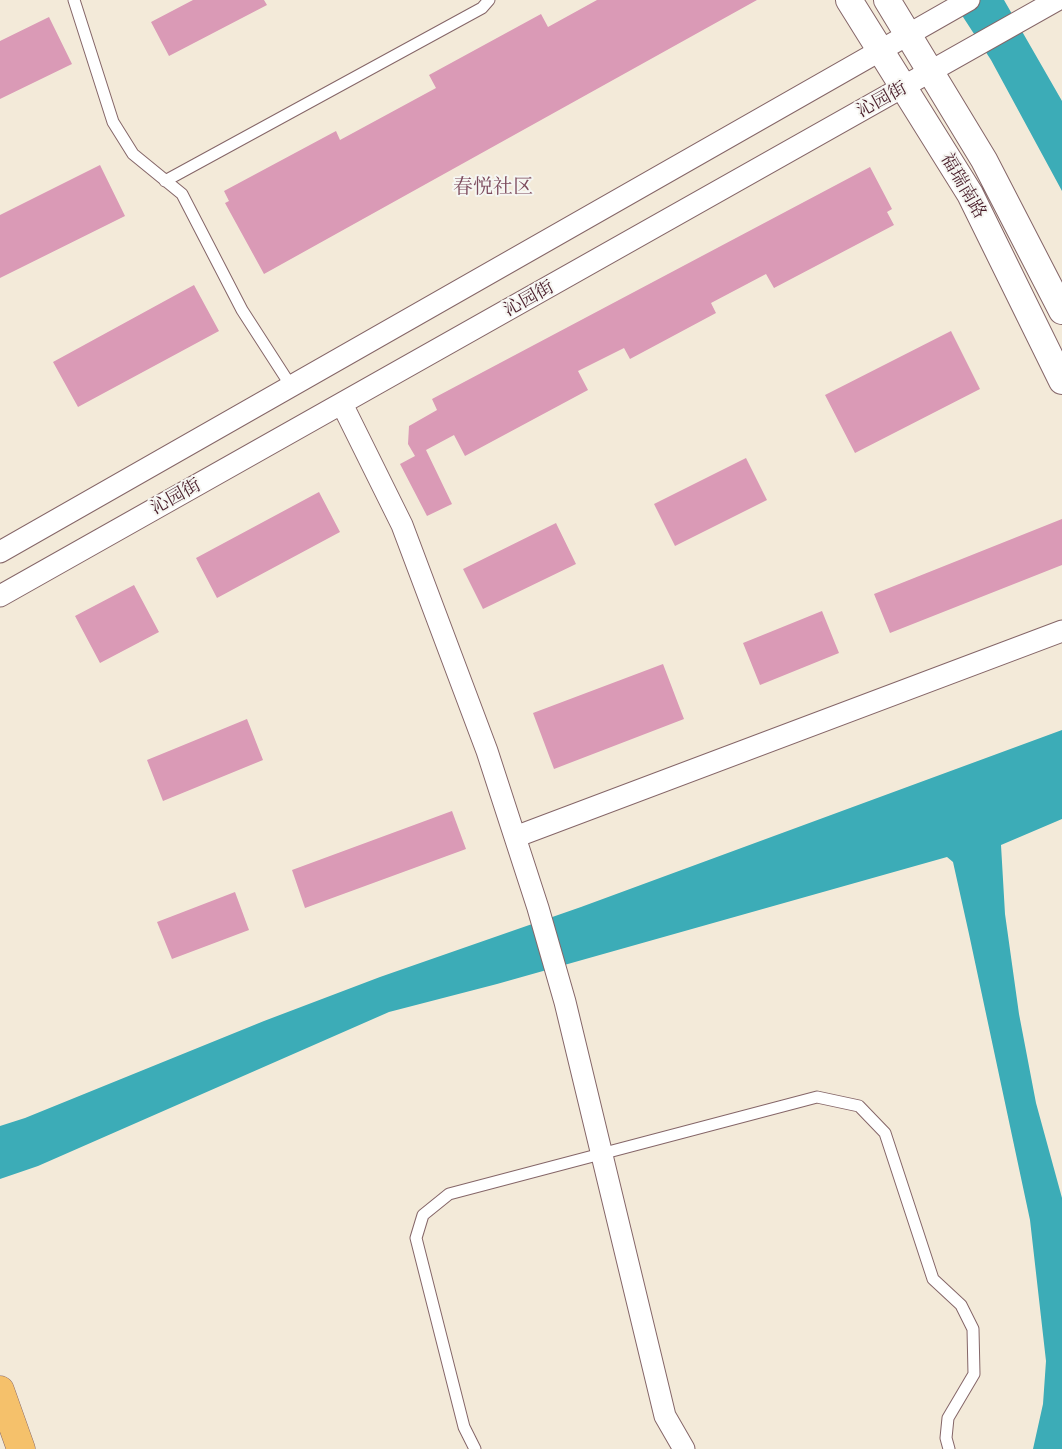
<!DOCTYPE html>
<html>
<head>
<meta charset="utf-8">
<style>
  body { margin:0 }
  canvas { display:block; background:#f3ead9 }
</style>
</head>
<body>
<canvas width="1062" height="1449"></canvas>
<script>
const ctx = document.querySelector('canvas').getContext('2d');
ctx.lineJoin = 'round';
function fillPath(path, color) {
  ctx.fillStyle = color;
  ctx.fill(path, 'evenodd');
}
function shape(rows) {
  const path = new Path2D();
  for (const r of rows) {
    path.moveTo(r[0], r[1]);
    for (let i = 2; i < r.length; i += 2) path.lineTo(r[i], r[i + 1]);
  }
  return path;
}
function strokePath(path, color, width, dash) {
  ctx.strokeStyle = color;
  ctx.lineWidth = width;
  ctx.lineCap = dash ? 'butt' : 'round';
  ctx.setLineDash(dash || []);
  ctx.stroke(path);
}
function write(font, color, halo, rows, align = 'center') {
  ctx.font = font + ' "EB Garamond","Noto Serif SC",serif';
  ctx.lineWidth = 4;
  ctx.setLineDash([]);
  ctx.textBaseline = 'middle';
  ctx.strokeStyle = halo;
  ctx.fillStyle = color;
  for (const [text, x, y, turn = 0] of rows) {
    ctx.save();
    ctx.translate(x, y);
    ctx.rotate((+turn || 0) * Math.PI / 180);
    ctx.textAlign = isNaN(turn) ? turn : align;
    if (halo) ctx.strokeText(text, 0, 0);
    ctx.fillText(text, 0, 0);
    ctx.restore();
  }
}
fillPath(shape([
  [952,0,1004,0,1062,101,1062,191,991,60],
  [1062,730,1062,819,1001,845,1005,914,1019,1014,1036,1103,1062,1198,1062,1449,1033,1449,1043,1404,1046,1361,1030,1220,969,934,953,862,947,857,497,984,389,1012,38,1166,0,1179,0,1126,25,1118,264,1021,380,977,581,907]
]), '#3cacb7');
fillPath(shape([
  [193,0,264,0,267,5,169,56,151,22],
  [597,0,757,0,264,274,225,203,229,201,224,191,336,131,340,140,436,88,429,75,541,14,548,27],
  [49,17,72,64,0,99,0,41],
  [100,165,125,216,0,278,0,215],
  [870,167,892,209,887,212,894,225,774,288,766,274,711,303,716,313,630,359,624,348,578,371,588,390,465,456,454,435,426,450,452,504,427,516,400,464,415,456,408,444,409,426,437,410,432,399],
  [194,285,219,331,78,407,53,362],
  [951,331,980,389,855,453,825,395],
  [746,458,767,500,675,546,654,504],
  [319,492,340,532,217,598,196,558],
  [1062,519,1062,565,890,633,874,594],
  [556,523,576,564,483,609,463,569],
  [134,585,159,632,100,663,75,616],
  [822,611,839,653,760,685,743,643],
  [663,664,684,719,554,769,533,713],
  [247,719,263,760,163,801,147,760],
  [452,811,466,849,305,908,292,870],
  [235,892,249,930,172,959,157,922]
]), '#da9ab6');
const service = shape([
  [74,0,113,122,133,154,182,194,242,310,291,386],
  [165,181,482,8,489,0],
  [475,1449,464,1427,416,1238,423,1215,449,1194,817,1097,859,1106,885,1133,933,1279,961,1305,973,1329,974,1374,948,1418,946,1438,949,1449]
]);
const minor = shape([
  [342,404,402,525,487,751,538,908,565,1002,665,1416,684,1449],
  [0,552,969,0],
  [0,596,1057,0],
  [515,837,1062,631]
]);
const tertiary = shape([
  [849,0,970,194,1062,381],
  [887,0,984,160,1062,311]
]);
const trunk = shape([
  [0,1390,21,1449]
]);
strokePath(service, '#856668', 13);
strokePath(minor, '#856668', 23);
strokePath(tertiary, '#856668', 28);
strokePath(trunk, '#856668', 29);
strokePath(service, '#fff', 11);
strokePath(minor, '#fff', 21);
strokePath(tertiary, '#fff', 26);
strokePath(trunk, '#f5c16b', 28);
write('18px', '#4a1f2b', '#f6f6f2', [
  ["沁园街",882,100,-29],
  ["福瑞南路",963,186,60],
  ["沁园街",529,299,-29],
  ["沁园街",176,497,-29]
]);
write('20px', '#7c4a5c', '#f6f6f2', [
  ["春悦社区",493,188]
]);
</script>
</body>
</html>
